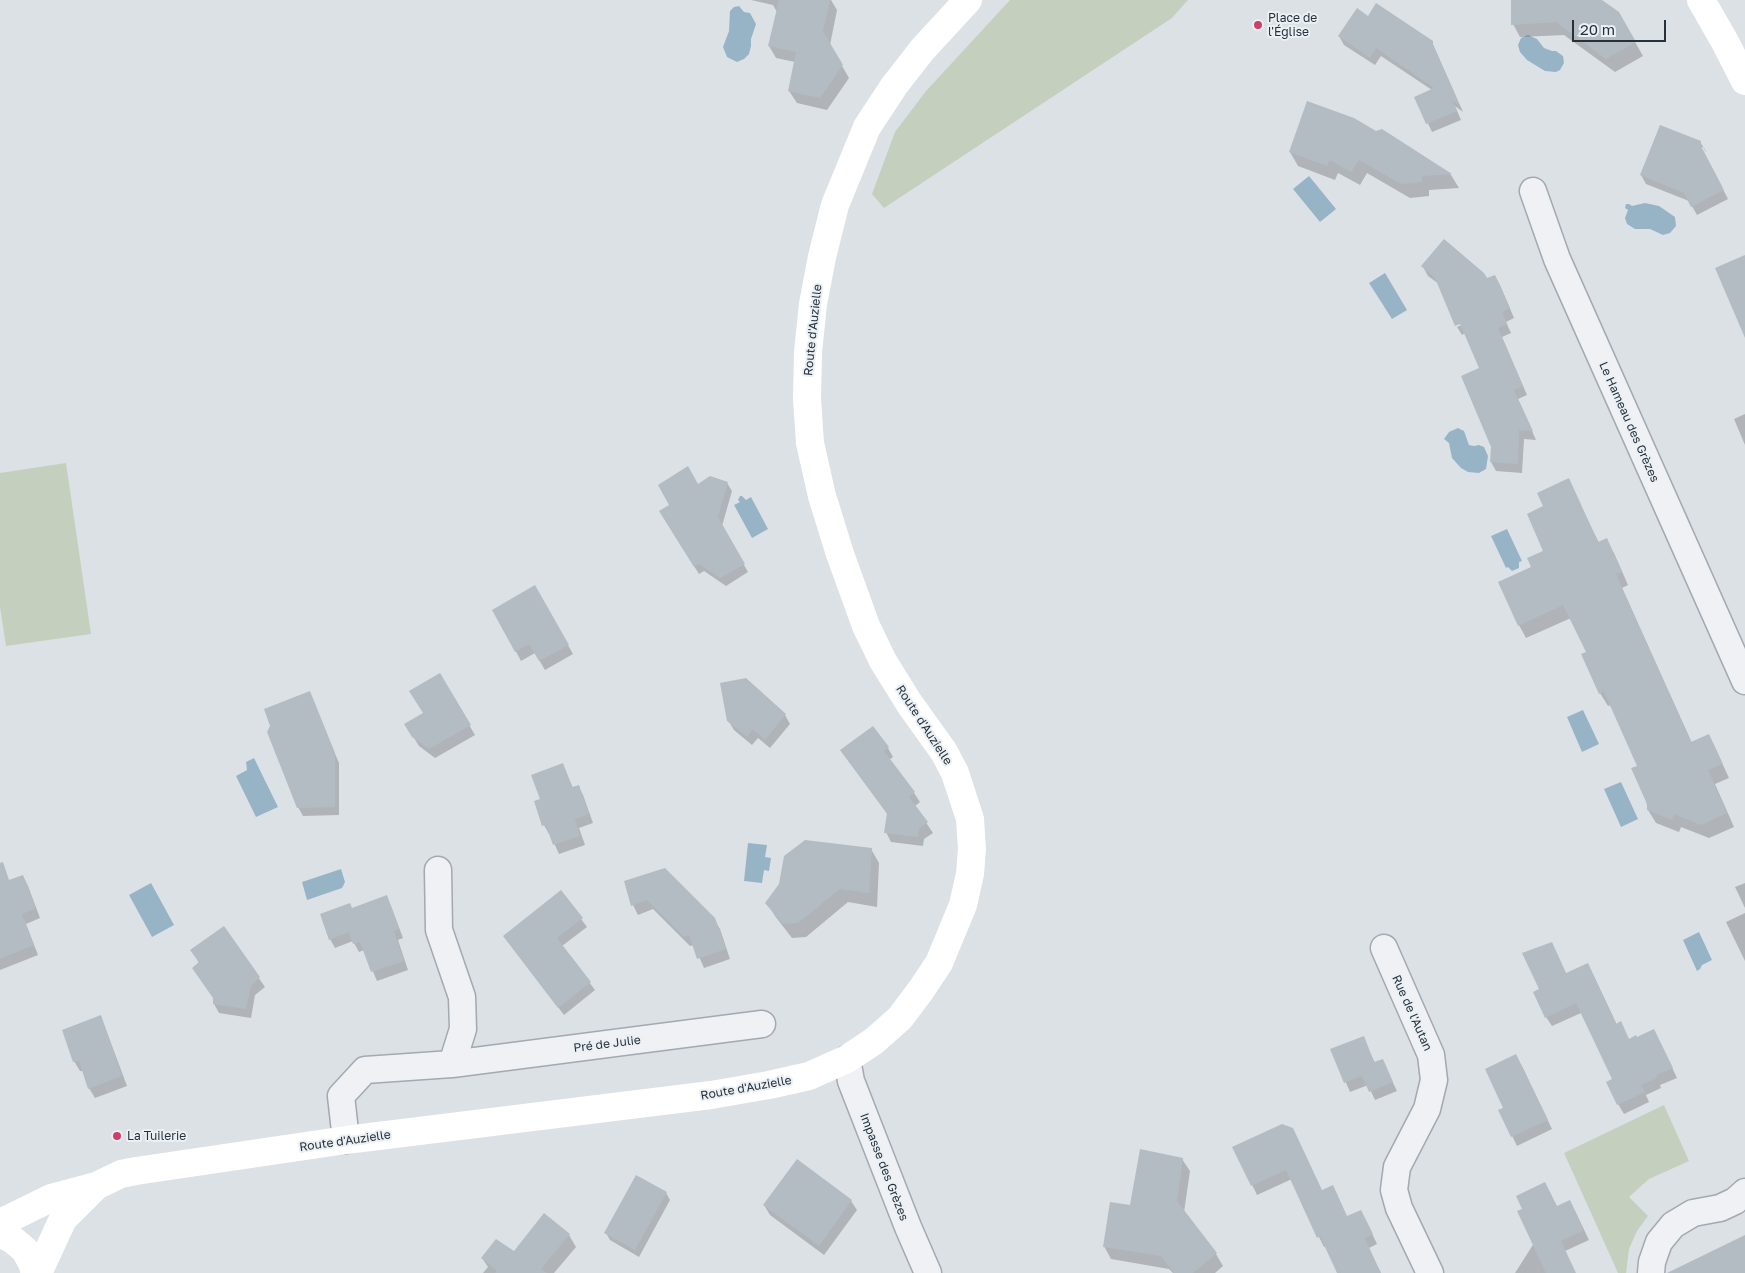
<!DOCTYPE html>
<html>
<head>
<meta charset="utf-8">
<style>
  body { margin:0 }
  #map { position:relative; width:1745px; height:1273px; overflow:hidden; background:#dce1e6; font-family:"Golos Text",sans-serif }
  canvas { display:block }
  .scale { position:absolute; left:1572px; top:20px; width:94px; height:22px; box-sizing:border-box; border:2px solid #26313c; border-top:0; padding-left:6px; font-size:15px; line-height:18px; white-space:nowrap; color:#26313c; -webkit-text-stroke:4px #ebf0f4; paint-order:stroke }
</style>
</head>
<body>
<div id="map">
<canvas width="1745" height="1273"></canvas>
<div class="scale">20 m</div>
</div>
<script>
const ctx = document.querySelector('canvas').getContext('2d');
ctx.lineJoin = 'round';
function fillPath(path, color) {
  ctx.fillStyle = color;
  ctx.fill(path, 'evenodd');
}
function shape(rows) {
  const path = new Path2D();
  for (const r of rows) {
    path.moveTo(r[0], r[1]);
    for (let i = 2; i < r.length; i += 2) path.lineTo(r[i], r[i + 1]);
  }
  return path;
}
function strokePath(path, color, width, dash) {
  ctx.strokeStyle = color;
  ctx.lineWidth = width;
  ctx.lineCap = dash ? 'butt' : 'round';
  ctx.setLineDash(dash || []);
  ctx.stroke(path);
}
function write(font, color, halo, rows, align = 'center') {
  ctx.font = font + ' "Golos Text",sans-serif';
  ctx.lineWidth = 4;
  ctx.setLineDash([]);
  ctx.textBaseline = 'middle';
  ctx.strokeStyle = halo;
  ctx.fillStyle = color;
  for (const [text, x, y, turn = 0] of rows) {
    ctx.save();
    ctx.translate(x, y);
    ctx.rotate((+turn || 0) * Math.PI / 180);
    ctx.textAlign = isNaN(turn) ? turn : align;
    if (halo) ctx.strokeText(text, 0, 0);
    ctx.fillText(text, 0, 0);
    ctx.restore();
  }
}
fillPath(shape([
  [1010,0,1188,0,1172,18,884,208,872,194,895,132,926,91],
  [66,463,91,634,6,646,0,607,0,473],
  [1664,1105,1689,1161,1649,1179,1629,1197,1648,1216,1637,1231,1629,1249,1626,1273,1618,1273,1564,1153]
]), '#c4d0bd');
fillPath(shape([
  [739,6,744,12,750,13,756,24,751,39,751,46,749,54,744,59,737,62,727,57,723,47,729,31,730,11,734,7],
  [1528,35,1537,39,1544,48,1552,51,1556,51,1563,56,1564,63,1560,70,1556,72,1545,71,1527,60,1520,52,1518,45,1521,38],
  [1309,176,1336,209,1320,222,1293,189],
  [1645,203,1659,206,1675,217,1676,226,1670,233,1663,235,1650,229,1635,229,1627,224,1625,218,1628,210,1625,208,1626,204,1629,204,1632,206],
  [1385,273,1407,310,1392,319,1369,283],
  [1458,428,1464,431,1469,445,1474,446,1479,445,1484,447,1488,456,1486,469,1479,473,1468,472,1461,468,1452,458,1449,443,1444,439,1449,432],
  [740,496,742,496,746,500,751,497,768,529,752,538,734,505,740,502,738,500],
  [1507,529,1522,561,1519,562,1519,568,1512,571,1508,567,1506,568,1491,536],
  [1583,710,1599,744,1582,752,1567,717],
  [254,758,278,807,256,817,236,776,247,770,246,762],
  [1621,782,1638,819,1621,827,1604,789],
  [748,843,767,845,765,857,771,858,769,871,764,870,762,883,744,881],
  [341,869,345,882,342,888,307,900,302,882],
  [151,883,174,925,152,937,129,895],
  [1699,932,1712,960,1702,965,1700,969,1697,971,1683,940]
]), '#97b4c7');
fillPath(shape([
  [751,0,831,0,837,10,830,45,849,78,827,110,797,103,789,91,795,62,776,58,769,46,777,12,773,5],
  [1511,0,1600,0,1626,26,1643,56,1615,72,1564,35,1520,37,1513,24],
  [1368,18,1432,42,1463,112,1455,106,1461,120,1432,132,1416,98,1432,90,1381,56,1375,65,1344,45,1339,36],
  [1382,130,1451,175,1459,188,1429,190,1429,196,1410,198,1367,173,1360,185,1338,173,1335,180,1298,166,1290,152],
  [1700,142,1706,151,1706,152,1703,147,1701,147,1728,199,1697,215,1689,201,1646,184,1641,175],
  [1423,267,1487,280,1495,276,1500,285,1514,318,1506,322,1511,333,1502,337,1527,395,1518,399,1536,440,1524,439,1522,473,1496,471,1491,462,1492,447,1481,368,1465,333,1462,335,1457,327,1466,323,1439,284,1428,276],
  [1745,414,1745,445,1734,419],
  [1568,480,1599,543,1606,540,1614,553,1628,585,1622,588,1692,743,1709,735,1729,778,1715,784,1734,827,1709,838,1681,827,1679,832,1656,823,1648,810,1639,766,1611,705,1608,706,1600,693,1587,653,1571,618,1526,638,1519,625,1533,567,1545,551,1544,507],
  [727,483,732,491,722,526,748,572,726,586,704,571,699,574,665,520,698,485],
  [535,587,573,654,545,670,535,653,521,661,494,610],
  [439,674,475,735,435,758,419,746,406,725,424,714],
  [309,692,339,763,339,815,303,816,298,807,271,727],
  [785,715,790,724,770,748,758,738,752,745,734,730,728,720],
  [888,748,893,757,889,760,914,793,920,802,915,806,933,833,924,839,923,846,891,842,886,832,888,815,841,751],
  [563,765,573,788,578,786,583,795,593,823,579,828,585,845,559,854,550,834,549,834,544,825,542,800],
  [871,849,879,863,877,907,848,902,806,937,792,938,775,916,767,903],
  [23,876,28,886,40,918,26,924,38,955,0,970,0,885],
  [625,882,714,919,720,929,730,959,704,968,694,945,690,946,653,909,638,915,633,905],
  [1745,883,1745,908,1735,887],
  [561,892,587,927,562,946,595,990,564,1015,504,936],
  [386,897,391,906,403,938,398,940,408,970,377,981,364,950,359,952,353,941,335,948,330,939,352,909],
  [1745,913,1745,961,1726,922],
  [224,928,265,987,255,995,251,1018,219,1013,214,1004,214,999,199,963,192,951],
  [1566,974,1593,974,1617,1025,1629,1040,1659,1040,1677,1078,1660,1085,1661,1088,1646,1095,1649,1102,1624,1114,1618,1104,1614,1080,1581,1013,1552,1026,1546,1017],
  [100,1017,105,1027,127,1086,95,1098,89,1088,83,1071,80,1071,74,1061],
  [1363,1038,1375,1063,1382,1060,1397,1091,1375,1100,1368,1085,1350,1092,1332,1050],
  [1521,1064,1552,1129,1517,1146,1500,1111,1505,1108],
  [1282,1125,1322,1192,1348,1218,1366,1221,1377,1244,1369,1248,1381,1273,1338,1273,1326,1246,1324,1247,1319,1237,1292,1179,1257,1195,1234,1147],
  [1182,1159,1190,1171,1184,1212,1216,1254,1223,1266,1215,1273,1173,1273,1169,1269,1111,1259,1104,1246,1131,1207],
  [797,1161,851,1201,857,1210,824,1255,770,1215,764,1205],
  [666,1193,670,1200,639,1257,610,1240,606,1233],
  [1557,1207,1575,1211,1589,1240,1565,1251,1575,1273,1515,1273],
  [569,1235,576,1247,554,1273,483,1273,488,1267,482,1258,514,1252]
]), '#0003');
fillPath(shape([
  [779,0,830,0,823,31,843,65,820,98,788,91,796,52,768,46],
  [1511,0,1602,0,1619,12,1636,42,1606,59,1556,22,1511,25],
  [1376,3,1433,41,1433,45,1460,106,1452,100,1457,111,1426,124,1414,97,1434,88,1376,48,1370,58,1338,36,1357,8,1368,16],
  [1307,101,1354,118,1376,131,1382,129,1452,174,1422,176,1422,182,1401,184,1359,160,1351,172,1330,160,1327,166,1289,152],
  [1660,125,1701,141,1701,146,1724,190,1691,207,1684,193,1640,175],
  [1444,239,1484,273,1487,278,1495,275,1510,308,1502,312,1507,324,1498,328,1523,386,1514,390,1533,431,1519,430,1518,464,1490,462,1491,447,1461,376,1479,368,1460,324,1455,326,1435,278,1421,266],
  [1745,255,1745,338,1715,268],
  [688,466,698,484,710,476,728,482,718,517,745,564,720,578,699,564,694,567,659,511,669,505,658,485],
  [1569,478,1598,542,1607,538,1622,572,1616,574,1691,742,1709,734,1723,764,1708,770,1727,813,1701,825,1674,814,1672,820,1647,810,1647,804,1631,768,1637,766,1604,692,1599,694,1581,654,1586,652,1563,605,1518,626,1498,582,1531,567,1527,558,1543,551,1527,514,1543,506,1537,493],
  [535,585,569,645,539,661,529,644,515,652,492,610],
  [440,673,471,725,429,749,412,737,404,724,423,713,409,691],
  [746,678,786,714,765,740,753,729,747,737,727,721,720,683],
  [310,691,335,753,335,807,297,808,267,732,270,726,264,709],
  [873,726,889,747,884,751,915,792,909,797,928,822,919,829,918,837,884,833,887,813,840,750],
  [563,763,572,787,579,785,589,814,575,819,580,836,553,845,546,825,542,826,534,801,540,799,531,775],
  [805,840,872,848,869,893,840,889,798,923,783,924,765,903,779,884,784,856],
  [3,862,9,880,23,875,36,908,22,914,34,945,0,959,0,863],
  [665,868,715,918,726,949,697,959,689,935,684,937,647,900,631,906,624,881],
  [561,890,583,918,557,938,591,982,558,1008,503,936],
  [387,895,399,929,394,931,404,961,371,972,360,942,353,944,349,932,329,940,320,914,350,903,352,908],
  [224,926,260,977,251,986,246,1009,213,1004,213,998,192,968,199,962,190,950],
  [1552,942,1566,973,1588,963,1616,1024,1621,1021,1629,1039,1636,1035,1637,1037,1654,1029,1673,1068,1656,1075,1657,1078,1641,1085,1645,1092,1617,1105,1606,1082,1612,1079,1576,1003,1545,1018,1533,992,1539,989,1522,953],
  [101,1015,122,1076,88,1089,79,1061,73,1062,62,1030],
  [1364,1036,1374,1062,1383,1059,1393,1082,1369,1092,1362,1076,1344,1083,1330,1049],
  [1516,1054,1548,1120,1511,1137,1498,1110,1503,1108,1485,1069],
  [1282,1124,1293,1128,1322,1190,1333,1185,1347,1216,1361,1210,1373,1234,1365,1238,1380,1273,1337,1273,1320,1236,1317,1238,1286,1170,1251,1186,1232,1147],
  [1140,1149,1183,1158,1177,1201,1217,1253,1193,1273,1174,1273,1161,1256,1103,1247,1110,1202,1130,1205],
  [797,1159,852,1200,819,1246,763,1205],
  [636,1175,667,1192,635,1250,604,1233],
  [1545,1182,1557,1206,1570,1200,1584,1230,1561,1241,1576,1273,1546,1273,1517,1211,1522,1209,1516,1196],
  [544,1213,570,1234,541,1269,547,1273,495,1273,497,1271,481,1258,496,1239,514,1251],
  [1745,1235,1745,1273,1667,1273]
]), '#b3bbc3');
const street = shape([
  [1533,191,1557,259,1745,681],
  [438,870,439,930,462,997,463,1029,452,1064],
  [1384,948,1431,1055,1434,1080,1427,1109,1397,1167,1394,1190,1399,1208,1430,1273],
  [847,1059,851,1081,908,1227,928,1273],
  [346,1140,341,1096,365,1070,452,1064,762,1024],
  [1651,1273,1652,1262,1659,1242,1673,1225,1693,1213,1720,1208,1735,1201,1745,1192]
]);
strokePath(street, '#a2a9b0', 29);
strokePath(street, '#eff1f5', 26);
strokePath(shape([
  [1701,0,1725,42,1745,81],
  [0,1223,51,1198,96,1186,121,1174,136,1171,346,1140,711,1095,769,1085,809,1076,847,1059,874,1041,900,1018,921,990,939,963,963,905,970,874,972,849,970,819,955,773,944,752,909,703,883,661,866,626,840,554,822,496,810,443,807,399,808,352,813,304,822,257,835,205,867,127,894,86,922,50,968,0],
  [0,1233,13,1240,25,1250,32,1263,35,1273],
  [38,1273,63,1219,95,1187]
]), '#fff', 28);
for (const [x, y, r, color] of [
  [1258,25,5,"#cd4067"],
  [117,1136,5,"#cd4067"]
]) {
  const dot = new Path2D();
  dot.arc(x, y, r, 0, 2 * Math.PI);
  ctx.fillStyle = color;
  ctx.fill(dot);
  strokePath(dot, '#ebf0f4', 2);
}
write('12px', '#26313c', '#ebf0f4', [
  ["Place de",1268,18],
  ["l'Église",1268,32],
  ["La Tuilerie",127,1136]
], 'left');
write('12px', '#26313c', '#ebf0f4', [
  ["Route d'Auzielle",813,330,-84],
  ["Le Hameau des Grèzes",1629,422,66],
  ["Route d'Auzielle",924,725,57],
  ["Rue de l'Autan",1412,1013,66],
  ["Pré de Julie",607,1044,-7],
  ["Route d'Auzielle",746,1088,-10],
  ["Route d'Auzielle",345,1141,-8],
  ["Impasse des Grèzes",884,1167,69]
]);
</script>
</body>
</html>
